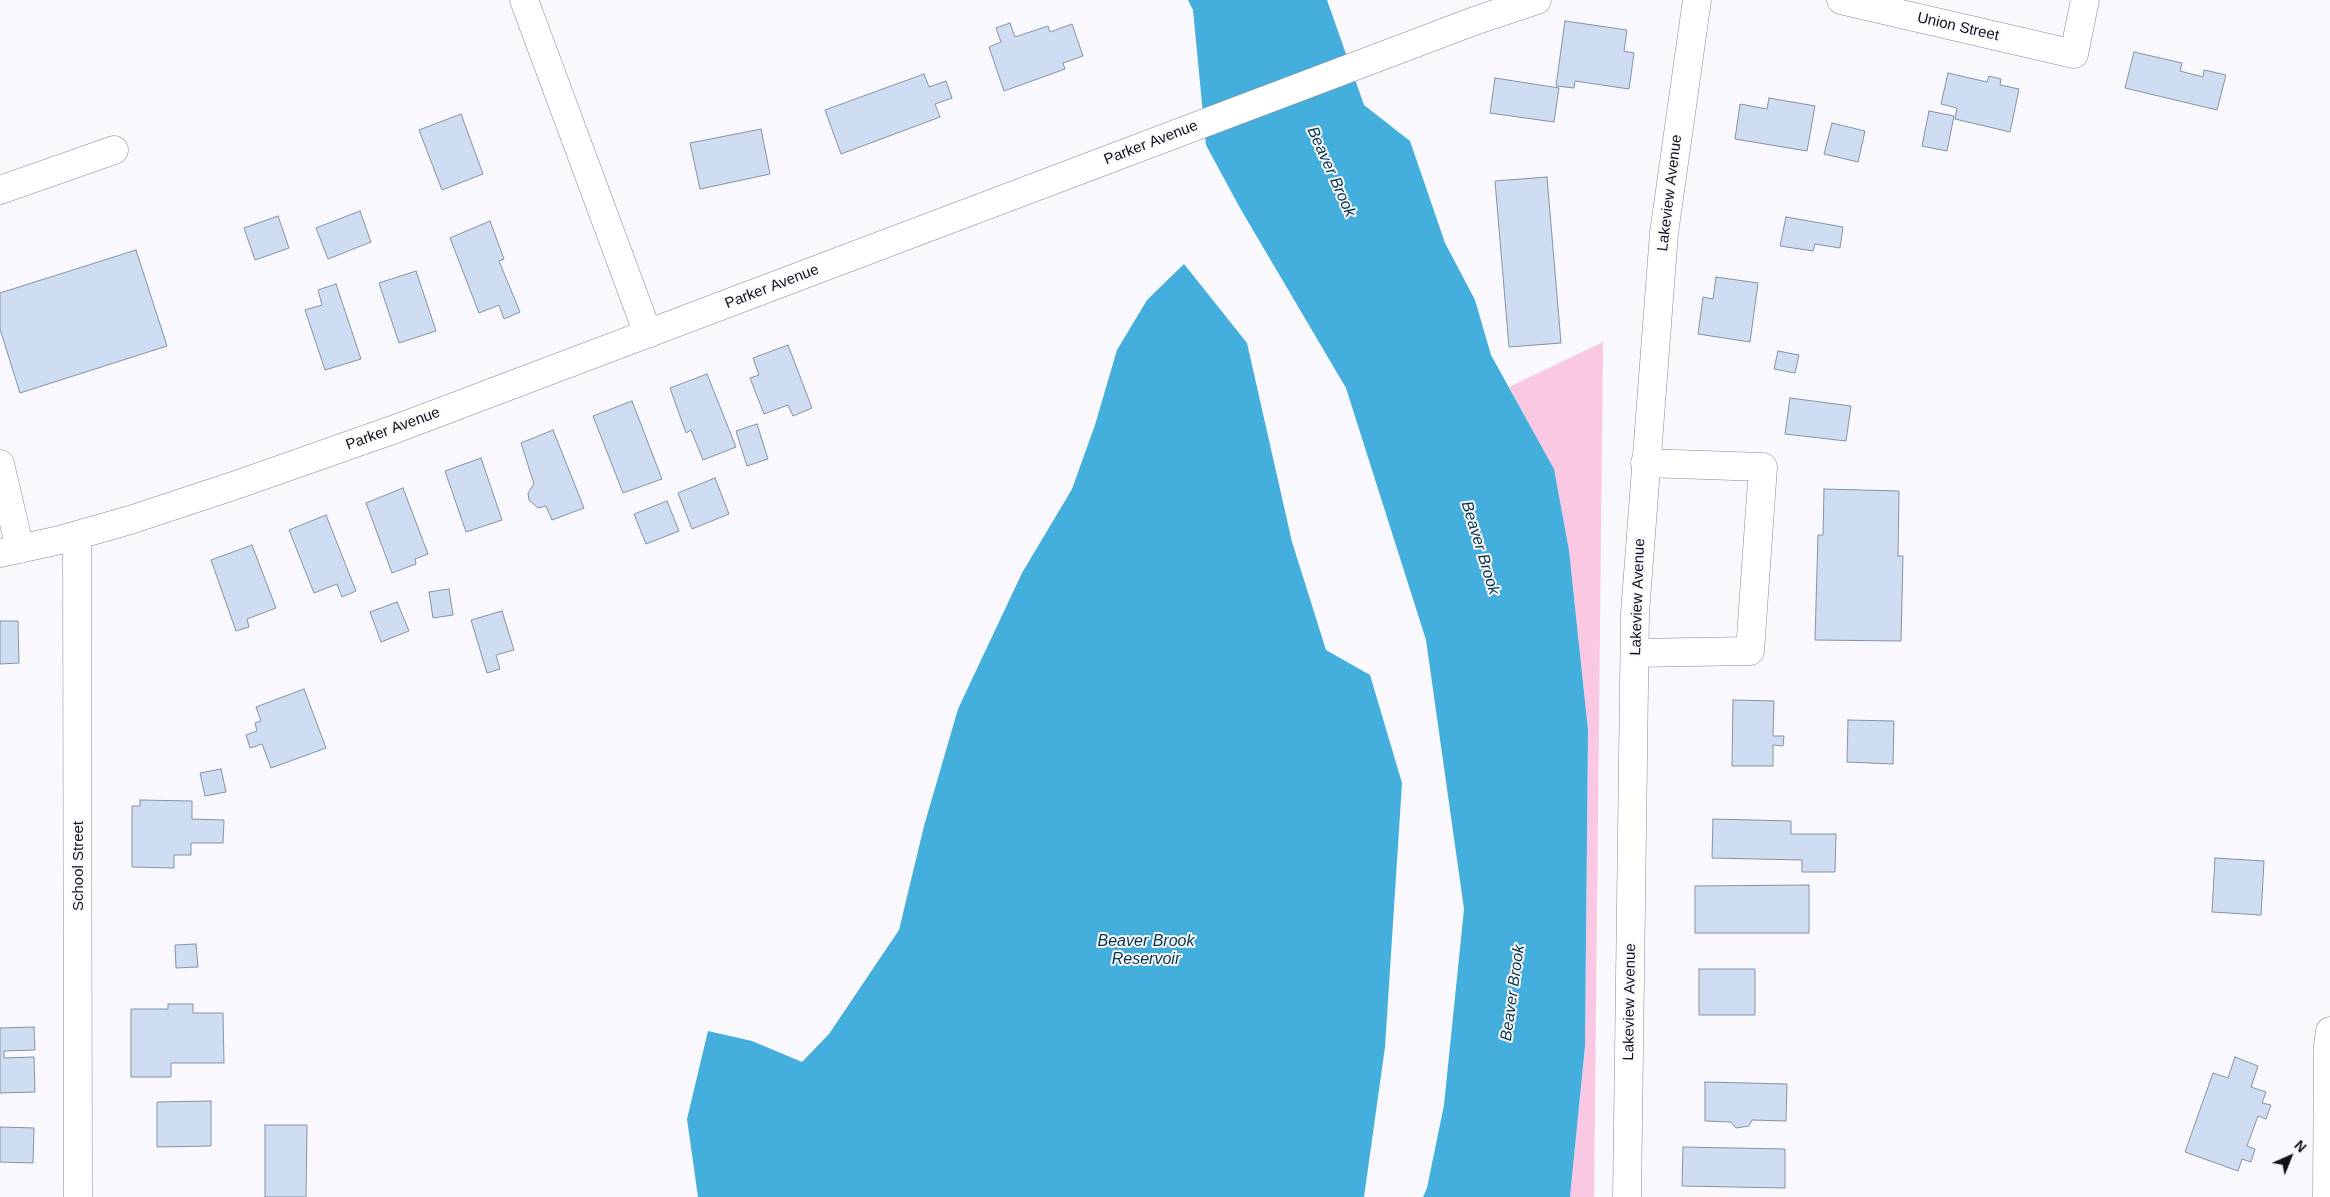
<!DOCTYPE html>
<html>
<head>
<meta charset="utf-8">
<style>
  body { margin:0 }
  #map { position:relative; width:2330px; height:1197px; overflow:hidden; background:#f8f8fd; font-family:Helvetica,sans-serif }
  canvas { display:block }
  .north { position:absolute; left:2265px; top:1132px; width:50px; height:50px; -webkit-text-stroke:4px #f8f8fd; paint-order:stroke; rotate:44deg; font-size:14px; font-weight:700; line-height:20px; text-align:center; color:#12121a }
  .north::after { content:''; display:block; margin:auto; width:18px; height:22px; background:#12121a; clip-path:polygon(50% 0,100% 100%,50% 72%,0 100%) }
</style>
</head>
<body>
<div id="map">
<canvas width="2330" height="1197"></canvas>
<div class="north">N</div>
</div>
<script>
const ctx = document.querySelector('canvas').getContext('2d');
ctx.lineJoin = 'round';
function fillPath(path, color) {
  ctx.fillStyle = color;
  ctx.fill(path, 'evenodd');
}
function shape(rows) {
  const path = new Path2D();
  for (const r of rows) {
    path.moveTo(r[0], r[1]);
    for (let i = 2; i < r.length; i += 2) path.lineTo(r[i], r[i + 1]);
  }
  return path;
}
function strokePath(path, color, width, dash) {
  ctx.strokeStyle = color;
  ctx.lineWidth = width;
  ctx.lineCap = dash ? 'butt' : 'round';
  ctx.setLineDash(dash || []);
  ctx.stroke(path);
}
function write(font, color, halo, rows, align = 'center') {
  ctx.font = font + ' Helvetica,sans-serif';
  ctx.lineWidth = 4;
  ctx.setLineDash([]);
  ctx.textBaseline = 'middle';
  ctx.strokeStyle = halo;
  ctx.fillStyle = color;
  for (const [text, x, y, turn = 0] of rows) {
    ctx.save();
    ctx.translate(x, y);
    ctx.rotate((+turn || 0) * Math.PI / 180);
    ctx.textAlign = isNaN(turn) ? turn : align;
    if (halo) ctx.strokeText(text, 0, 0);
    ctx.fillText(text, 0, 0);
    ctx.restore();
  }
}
fillPath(shape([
  [1603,342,1594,1197,1570,1197,1585,1046,1588,730,1569,550,1554,469,1509,387]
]), '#fac8e3');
fillPath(shape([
  [1188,0,1327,0,1364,105,1410,141,1445,243,1475,300,1491,355,1554,469,1569,550,1588,730,1585,1046,1570,1197,1423,1197,1427,1188,1444,1105,1464,909,1426,640,1346,388,1240,208,1206,145,1193,10],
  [1184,264,1247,343,1292,542,1326,650,1370,675,1402,783,1385,1047,1364,1197,698,1197,687,1119,708,1031,752,1041,802,1062,829,1034,899,930,924,826,958,709,1022,573,1072,489,1095,425,1117,350,1147,300]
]), '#44aedc');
const building = shape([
  [1565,21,1627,30,1624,51,1634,53,1629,89,1575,81,1574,88,1556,86,1565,21],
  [1010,23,1015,37,1048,26,1050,32,1072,24,1083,56,1063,63,1065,69,1004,91,989,47,1001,42,996,28,1010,23],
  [2134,52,2182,63,2180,71,2203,77,2204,70,2226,75,2217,110,2125,88,2134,52],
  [1948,73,1987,82,1989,76,2001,79,2000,85,2019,89,2010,132,1955,119,1957,108,1941,104,1948,73],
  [924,74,929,87,946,81,952,98,935,104,940,117,841,154,825,110,924,74],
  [1495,78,1559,88,1554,122,1490,113,1495,78],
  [1769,98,1815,106,1807,151,1735,139,1740,104,1767,109,1769,98],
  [1929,111,1954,116,1947,151,1922,146,1929,111],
  [461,114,483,174,442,190,419,130,461,114],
  [1832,123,1865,131,1858,162,1824,154,1832,123],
  [761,129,770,174,700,189,690,143,761,129],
  [1547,177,1561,343,1509,347,1495,181,1547,177],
  [360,211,371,242,328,259,316,228,360,211],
  [278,216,289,248,255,260,244,228,278,216],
  [1786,217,1843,227,1840,248,1815,244,1813,251,1780,246,1786,217],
  [490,221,504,259,499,261,520,312,504,319,499,305,479,313,450,238,490,221],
  [136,250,167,346,20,393,0,329,0,293,136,250],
  [416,271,436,331,399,343,379,283,416,271],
  [1716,277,1758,283,1750,342,1698,334,1703,297,1713,299,1716,277],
  [336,284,361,359,325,370,305,310,322,305,318,290,336,284],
  [788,345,812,408,793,416,788,405,764,414,750,378,759,375,753,358,788,345],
  [1778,351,1799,355,1795,373,1774,369,1778,351],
  [707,374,736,447,703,460,691,430,686,433,670,388,707,374],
  [1790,398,1851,406,1846,441,1785,434,1790,398],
  [632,401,662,479,623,493,593,416,632,401],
  [757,424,768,459,747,466,736,431,757,424],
  [553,430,584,508,552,520,546,506,538,508,529,500,528,493,534,484,521,443,553,430],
  [481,458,502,520,466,532,445,471,481,458],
  [715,478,729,514,692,529,678,493,715,478],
  [403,488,428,554,415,559,416,564,392,573,366,503,403,488],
  [1824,489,1899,491,1898,556,1903,556,1901,641,1815,640,1818,535,1823,535,1824,489],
  [667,501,679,531,646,544,634,514,667,501],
  [326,515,356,591,342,597,337,584,314,593,289,530,326,515],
  [252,545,276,608,247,619,249,627,236,631,211,560,252,545],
  [449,589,453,615,433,618,429,592,449,589],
  [397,602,409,631,381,642,370,612,397,602],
  [502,611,514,650,496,655,500,669,487,673,471,620,502,611],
  [0,621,18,621,19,663,0,664,0,621],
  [304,689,326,748,271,768,262,744,250,748,246,735,257,731,255,723,261,721,256,707,304,689],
  [1733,700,1774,701,1773,736,1784,736,1783,746,1773,745,1773,766,1732,766,1733,700],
  [1848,720,1894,721,1893,764,1847,762,1848,720],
  [221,769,226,792,205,796,200,773,221,769],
  [140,800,192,801,192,819,224,820,223,843,191,843,191,855,174,855,174,868,132,867,132,806,140,806,140,800],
  [1713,819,1791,821,1791,834,1836,834,1835,872,1802,872,1802,860,1712,858,1713,819],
  [2215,858,2264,861,2261,915,2212,912,2215,858],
  [1809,885,1809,933,1695,933,1695,886,1809,885],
  [196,944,198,967,176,968,175,945,196,944],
  [1699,969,1755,969,1755,1015,1699,1015,1699,969],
  [168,1004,193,1004,193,1013,223,1013,224,1063,171,1063,171,1077,131,1077,131,1009,168,1009,168,1004],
  [34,1027,35,1050,4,1051,4,1058,34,1057,35,1092,0,1093,0,1028,34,1027],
  [2235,1057,2258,1066,2251,1087,2266,1092,2262,1103,2271,1105,2266,1119,2258,1116,2247,1146,2255,1149,2251,1162,2242,1159,2238,1171,2185,1152,2213,1073,2228,1078,2235,1057],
  [1705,1082,1787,1084,1786,1121,1752,1120,1749,1126,1736,1128,1731,1122,1705,1121,1705,1082],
  [211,1101,211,1146,157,1147,157,1102,211,1101],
  [265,1125,307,1125,306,1197,265,1197,265,1125],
  [0,1127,34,1128,33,1163,0,1162,0,1127],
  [1683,1147,1785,1149,1785,1188,1682,1186,1683,1147]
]);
fillPath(building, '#cfddf2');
strokePath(building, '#8592a6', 1);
const minor = shape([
  [524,0,648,334],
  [1841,0,2074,54,2085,0],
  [0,190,114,150],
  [0,464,20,549],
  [77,535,78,1197],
  [0,553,60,540,130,520,236,485,398,428,1477,20,1537,0],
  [1635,653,1750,651,1763,467,1645,463],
  [2327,1197,2328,1046,2330,1031]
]);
const major = shape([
  [1627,1197,1635,613,1664,233,1697,0]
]);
strokePath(minor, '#88879d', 29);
strokePath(major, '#88879d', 29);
strokePath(minor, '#fff', 28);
strokePath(major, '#fff', 28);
write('15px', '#12121a', '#f8f8fd', [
  ["Union Street",1958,27,13],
  ["Parker Avenue",1151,143,-21],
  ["Lakeview Avenue",1670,193,-83],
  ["Parker Avenue",772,287,-21],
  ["Parker Avenue",393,429,-20],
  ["Lakeview Avenue",1638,597,-88],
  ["School Street",79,866,-90],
  ["Lakeview Avenue",1630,1002,-89]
]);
write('italic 16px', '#053548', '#f8f8fd', [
  ["Beaver Brook",1331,172,66],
  ["Beaver Brook",1480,548,73],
  ["Beaver Brook",1146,942],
  ["Reservoir",1146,960],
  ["Beaver Brook",1513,993,-82]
]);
</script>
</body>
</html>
